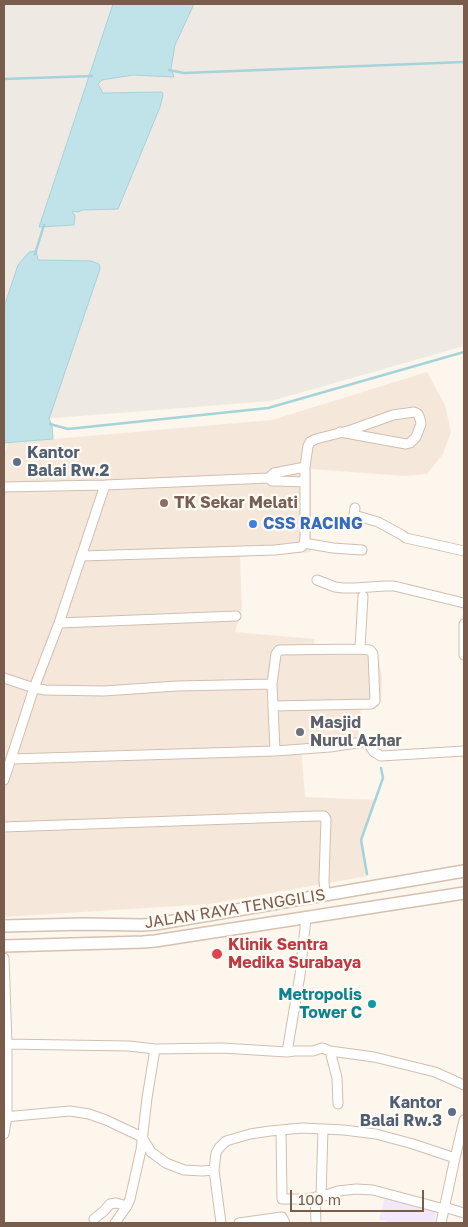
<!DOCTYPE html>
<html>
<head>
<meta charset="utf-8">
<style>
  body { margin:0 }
  #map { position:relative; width:468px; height:1227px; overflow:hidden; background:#fdf6ec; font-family:"Golos Text",sans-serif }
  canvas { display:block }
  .frame { position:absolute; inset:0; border:5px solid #7a5c4d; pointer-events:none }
  .scale { position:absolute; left:290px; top:1190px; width:134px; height:22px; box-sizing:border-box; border:2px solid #7a5c4d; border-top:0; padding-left:6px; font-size:15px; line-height:18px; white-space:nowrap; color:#7a5c4d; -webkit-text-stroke:4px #fffaf3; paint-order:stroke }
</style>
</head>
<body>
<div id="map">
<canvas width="468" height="1227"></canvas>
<div class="frame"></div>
<div class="scale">100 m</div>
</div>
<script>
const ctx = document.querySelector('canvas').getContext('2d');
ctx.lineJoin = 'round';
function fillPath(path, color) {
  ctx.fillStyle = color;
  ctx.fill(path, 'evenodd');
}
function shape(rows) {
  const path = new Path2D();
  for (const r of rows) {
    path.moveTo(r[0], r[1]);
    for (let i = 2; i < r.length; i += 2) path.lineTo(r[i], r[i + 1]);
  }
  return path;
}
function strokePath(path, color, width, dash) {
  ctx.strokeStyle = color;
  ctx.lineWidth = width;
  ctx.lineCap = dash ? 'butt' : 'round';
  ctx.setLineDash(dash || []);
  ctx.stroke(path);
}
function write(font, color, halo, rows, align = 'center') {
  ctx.font = font + ' "Golos Text",sans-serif';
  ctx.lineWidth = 4.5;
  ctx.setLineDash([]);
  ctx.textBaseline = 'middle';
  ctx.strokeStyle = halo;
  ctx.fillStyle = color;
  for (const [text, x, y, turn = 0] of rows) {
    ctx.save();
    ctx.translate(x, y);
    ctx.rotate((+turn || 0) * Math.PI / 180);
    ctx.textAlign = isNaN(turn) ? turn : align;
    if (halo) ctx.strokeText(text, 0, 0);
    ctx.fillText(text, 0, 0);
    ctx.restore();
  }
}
fillPath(shape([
  [427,372,445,405,451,432,443,454,427,474,405,476,311,469,311,552,240,557,242,609,235,632,314,639,315,648,364,646,376,648,382,677,381,702,361,706,358,739,301,748,305,797,375,800,362,837,368,876,209,904,4,917,4,455,8,443,272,420]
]), '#f5e8da');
fillPath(shape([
  [4,4,464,4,464,346,271,401,4,422]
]), '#efe9e4');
fillPath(shape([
  [385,1196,436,1209,435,1223,386,1223,386,1221,379,1220]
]), '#f3e8fa');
const water = shape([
  [113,4,194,4,175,45,171,68,174,77,133,75,102,80,98,84,103,93,162,92,163,95,160,107,118,209,83,210,78,212,72,211,75,216,74,225,39,227,113,4],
  [36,251,38,260,91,261,99,264,100,269,49,419,52,425,53,439,4,443,4,307,18,265,29,252,36,251]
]);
fillPath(water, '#bfe3e8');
strokePath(water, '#a5d3da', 1);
strokePath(shape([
  [169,70,184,73,464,62],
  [4,79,92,76],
  [35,254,44,225],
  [50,424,68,429,268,408,464,352],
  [375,737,376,742],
  [367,874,361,840,383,778,381,768]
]), '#a5d3da', 2.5);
const minor = shape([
  [269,478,274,473,305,467],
  [4,487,105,485,269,478,272,481,278,481,305,482],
  [355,508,354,515,378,522,402,535,406,538,464,551],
  [304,543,333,548,362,550],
  [82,556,275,550,301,547,304,544,305,538,305,467,308,446,310,442,316,439,351,430,393,415,414,412,418,414,420,419,421,424,416,437,410,443,406,444,340,432],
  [317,580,335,587,343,588,355,588,385,586,394,586,464,603],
  [59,623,236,616],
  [464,624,464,655],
  [4,678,34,688,45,690,104,691,177,686,272,684],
  [273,706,371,704,375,701,373,654,370,650,358,649],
  [275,751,272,684,276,654,279,650,358,649,360,648,363,596],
  [11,759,275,751,330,747,363,742,369,744,374,752,381,756,464,751],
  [4,780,34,688,59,623,105,485],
  [4,827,317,816,324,816,326,819,324,880,325,894],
  [4,958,7,1044,7,1116,4,1134],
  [4,1044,129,1046,155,1049],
  [330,1051,337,1078,338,1104],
  [287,1052,300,975,306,918],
  [4,1117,70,1111,89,1114,106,1120,142,1137],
  [281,1130,282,1199,303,1199,321,1197,338,1191,356,1189,373,1190,444,1209],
  [142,1137,151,1152,166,1163,184,1170,202,1171,214,1170,216,1153,219,1148,226,1141,250,1134,270,1131,302,1128,344,1130,376,1134,413,1144,455,1158],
  [214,1170,221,1223],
  [315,1197,316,1223],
  [321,1197,323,1129],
  [444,1207,464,1213],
  [94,1219,104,1211,110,1204,116,1203,127,1206],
  [115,1223,127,1206,130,1199,141,1150,147,1098,155,1049,222,1048,287,1052,294,1051,313,1051,322,1048,330,1051,374,1057,435,1072,464,1085],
  [239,1223,282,1217,285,1223],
  [441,1223,455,1158,464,1120]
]);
const secondary = shape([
  [4,926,84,924,142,925,156,924,464,871],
  [4,946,143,942,155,941,464,893]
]);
strokePath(minor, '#d1beb0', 11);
strokePath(secondary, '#d6c0b0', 14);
strokePath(minor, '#fff', 9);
strokePath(secondary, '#fff', 11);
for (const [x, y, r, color] of [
  [17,462,5,"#5c6f8a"],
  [164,503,5,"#8d6e63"],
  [253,524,5,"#3f7fe0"],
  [300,732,5,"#6b7280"],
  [217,954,6,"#e0444e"],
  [372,1004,5,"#0f9aa8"],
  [452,1112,5,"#5c6f8a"]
]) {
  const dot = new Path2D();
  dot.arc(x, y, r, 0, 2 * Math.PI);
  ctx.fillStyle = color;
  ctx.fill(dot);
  strokePath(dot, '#fffaf3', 2);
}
write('bold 16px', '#4e5e75', '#fffaf3', [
  ["Kantor",27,453],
  ["Balai Rw.2",27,471],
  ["Kantor",442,1103,"right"],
  ["Balai Rw.3",442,1121,"right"]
], 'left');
write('bold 16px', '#785e54', '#fffaf3', [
  ["TK Sekar Melati",174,503]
], 'left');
write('bold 16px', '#366cbe', '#fffaf3', [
  ["CSS RACING",263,524]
], 'left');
write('bold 16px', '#5b616d', '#fffaf3', [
  ["Masjid",310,723],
  ["Nurul Azhar",310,741]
], 'left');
write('16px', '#7a5c4d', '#fffaf3', [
  ["JALAN RAYA TENGGILIS",235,909,-9]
]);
write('bold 16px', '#be3a42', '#fffaf3', [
  ["Klinik Sentra",228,945],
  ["Medika Surabaya",228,963]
], 'left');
write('bold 16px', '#0d838f', '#fffaf3', [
  ["Metropolis",362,995],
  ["Tower C",362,1013]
], 'right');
</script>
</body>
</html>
